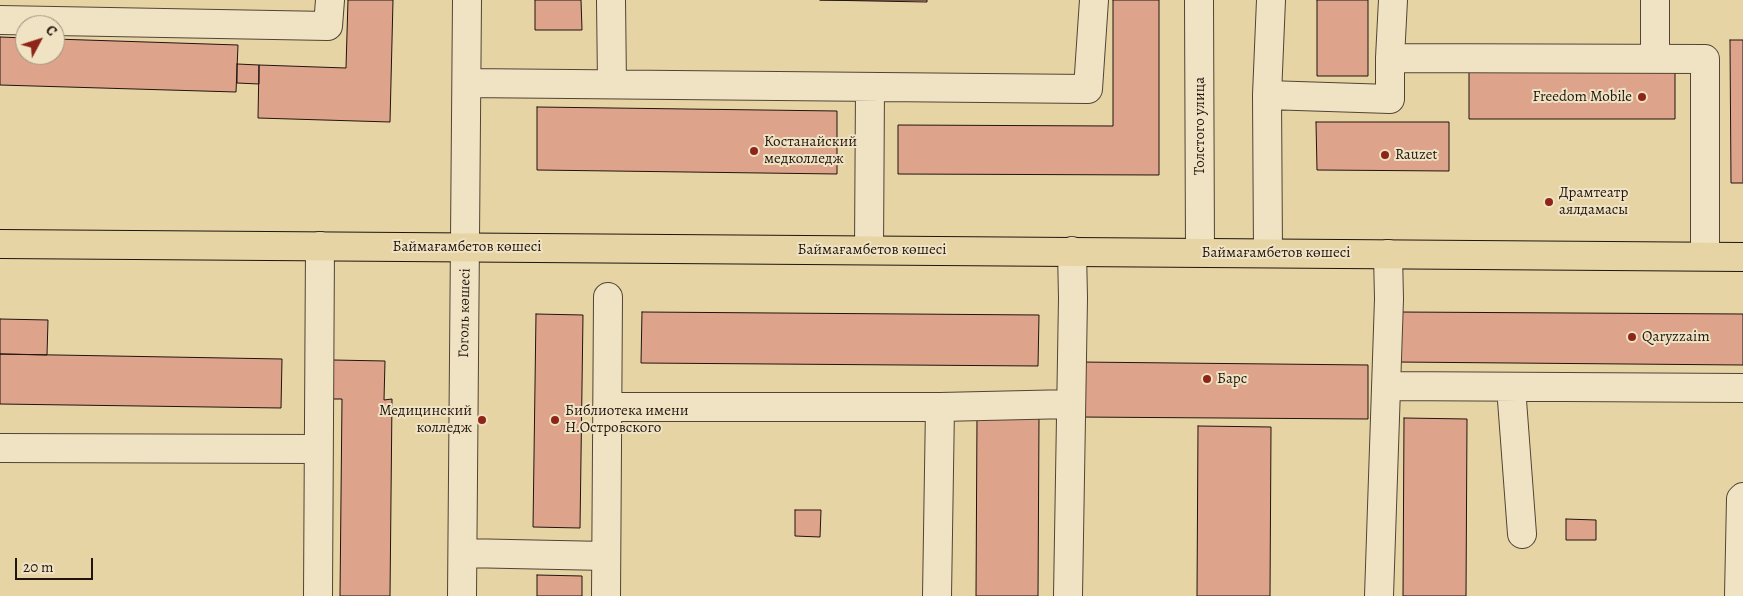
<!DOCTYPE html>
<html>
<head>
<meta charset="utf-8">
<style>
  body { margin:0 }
  #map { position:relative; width:1743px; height:596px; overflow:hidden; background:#e7d4a5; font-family:Alegreya,serif }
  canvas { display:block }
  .north { position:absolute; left:15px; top:15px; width:50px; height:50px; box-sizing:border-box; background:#efe3c4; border:1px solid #9d907c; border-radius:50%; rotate:50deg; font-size:14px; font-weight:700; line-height:20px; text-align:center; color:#21140f }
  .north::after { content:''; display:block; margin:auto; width:18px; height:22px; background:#8f2418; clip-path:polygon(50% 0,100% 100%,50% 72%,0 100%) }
  .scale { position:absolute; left:15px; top:558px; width:78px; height:22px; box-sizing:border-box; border:2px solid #21140f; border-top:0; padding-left:6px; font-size:15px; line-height:18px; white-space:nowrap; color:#21140f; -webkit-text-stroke:4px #efe3c4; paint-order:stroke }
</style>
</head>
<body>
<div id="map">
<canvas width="1743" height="596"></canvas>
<div class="north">С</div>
<div class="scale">20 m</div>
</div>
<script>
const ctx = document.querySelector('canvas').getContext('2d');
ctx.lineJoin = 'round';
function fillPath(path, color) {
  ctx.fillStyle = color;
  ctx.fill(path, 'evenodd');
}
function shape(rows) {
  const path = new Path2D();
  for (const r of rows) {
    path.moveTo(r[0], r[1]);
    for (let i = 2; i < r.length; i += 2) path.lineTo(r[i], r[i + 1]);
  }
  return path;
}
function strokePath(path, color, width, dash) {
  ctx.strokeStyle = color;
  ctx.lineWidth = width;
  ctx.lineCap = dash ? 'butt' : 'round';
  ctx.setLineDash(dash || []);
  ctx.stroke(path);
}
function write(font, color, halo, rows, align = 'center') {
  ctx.font = font + ' Alegreya,serif';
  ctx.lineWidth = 4;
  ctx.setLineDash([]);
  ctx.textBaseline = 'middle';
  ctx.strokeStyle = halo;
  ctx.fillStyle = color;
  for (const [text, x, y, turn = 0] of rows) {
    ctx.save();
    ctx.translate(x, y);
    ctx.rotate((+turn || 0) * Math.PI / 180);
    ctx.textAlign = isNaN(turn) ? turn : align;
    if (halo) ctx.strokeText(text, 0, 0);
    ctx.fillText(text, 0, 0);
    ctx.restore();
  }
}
const building = shape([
  [348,0,393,0,390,122,258,118,259,65,346,68,348,0],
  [535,0,581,0,582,30,535,30,535,0],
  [820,0,927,0,927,2,820,0],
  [1113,0,1159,0,1159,175,898,174,898,125,1113,126,1113,0],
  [1317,0,1368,0,1368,76,1317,76,1317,0],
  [0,37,25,38,25,55,55,55,55,39,238,45,236,92,0,85,0,37],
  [1730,40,1743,40,1743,183,1731,183,1730,40],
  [237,64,259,65,259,84,237,83,237,64],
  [1469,72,1675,72,1675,119,1469,119,1469,72],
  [537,107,837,111,837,174,537,170,537,107],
  [1316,122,1449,122,1449,171,1317,170,1316,122],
  [642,312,1039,315,1038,366,641,363,642,312],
  [1397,312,1743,314,1743,365,1397,362,1397,312],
  [536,314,583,315,580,528,533,527,536,314],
  [0,319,48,320,47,355,0,354,0,319],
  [0,354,282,359,281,408,0,404,0,354],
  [333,360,385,361,384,400,392,399,390,596,340,596,342,399,333,399,333,360],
  [1079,362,1368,365,1368,419,1078,417,1079,362],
  [977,416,1039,417,1038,596,976,596,977,416],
  [1404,418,1467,419,1466,596,1403,596,1404,418],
  [1198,426,1271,427,1270,596,1197,596,1198,426],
  [795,510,821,510,820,537,795,536,795,510],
  [1566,519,1596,520,1596,540,1566,540,1566,519],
  [537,575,582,576,582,596,537,596,537,575]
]);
fillPath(building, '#dea48b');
strokePath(building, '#21140f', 1);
const minor = shape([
  [611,0,612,84],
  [1199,0,1200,252],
  [1655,0,1655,59],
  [0,20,328,26,330,0],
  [1390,58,1393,0],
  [467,83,1088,89,1094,0],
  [1267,95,1390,99,1390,58,1705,59,1705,256],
  [869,250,870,87],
  [1268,253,1267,95,1271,0],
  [1386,386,1743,388],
  [1511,387,1522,534],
  [607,407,940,407,1071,404],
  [0,448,318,449],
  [463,553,606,556],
  [318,596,320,246],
  [462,596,467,0],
  [606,596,608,297],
  [937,596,940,407],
  [1068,596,1073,298,1072,251],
  [1379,596,1389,299,1388,254],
  [1739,596,1741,499,1743,497]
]);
const major = shape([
  [0,244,1743,257]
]);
strokePath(minor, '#524434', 30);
strokePath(major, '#21140f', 30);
strokePath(minor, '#efe3c4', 28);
strokePath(major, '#e7d4a5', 28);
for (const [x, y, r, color] of [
  [1642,97,5,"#8f2418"],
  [754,151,5,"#8f2418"],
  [1385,155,5,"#8f2418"],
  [1549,202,5,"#8f2418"],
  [1632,337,5,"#8f2418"],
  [1207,379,5,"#8f2418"],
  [482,420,5,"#8f2418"],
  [555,420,5,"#8f2418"]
]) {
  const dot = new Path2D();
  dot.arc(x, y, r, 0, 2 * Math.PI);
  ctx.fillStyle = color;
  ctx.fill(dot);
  strokePath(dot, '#efe3c4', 2);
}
write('15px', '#21140f', '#efe3c4', [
  ["Freedom Mobile",1632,97,"right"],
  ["Костанайский",764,142],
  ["медколледж",764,159],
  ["Rauzet",1395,155],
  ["Драмтеатр",1559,193],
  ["аялдамасы",1559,210],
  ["Qaryzzaim",1642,337],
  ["Барс",1217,379],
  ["Медицинский",472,411,"right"],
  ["колледж",472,428,"right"],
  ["Библиотека имени",565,411],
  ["Н.Островского",565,428]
], 'left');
write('15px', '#21140f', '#efe3c4', [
  ["Толстого улица",1200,126,-90],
  ["Баймағамбетов көшесі",467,247],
  ["Баймағамбетов көшесі",872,250],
  ["Баймағамбетов көшесі",1276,253],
  ["Гоголь көшесі",465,313,-89]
]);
</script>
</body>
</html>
